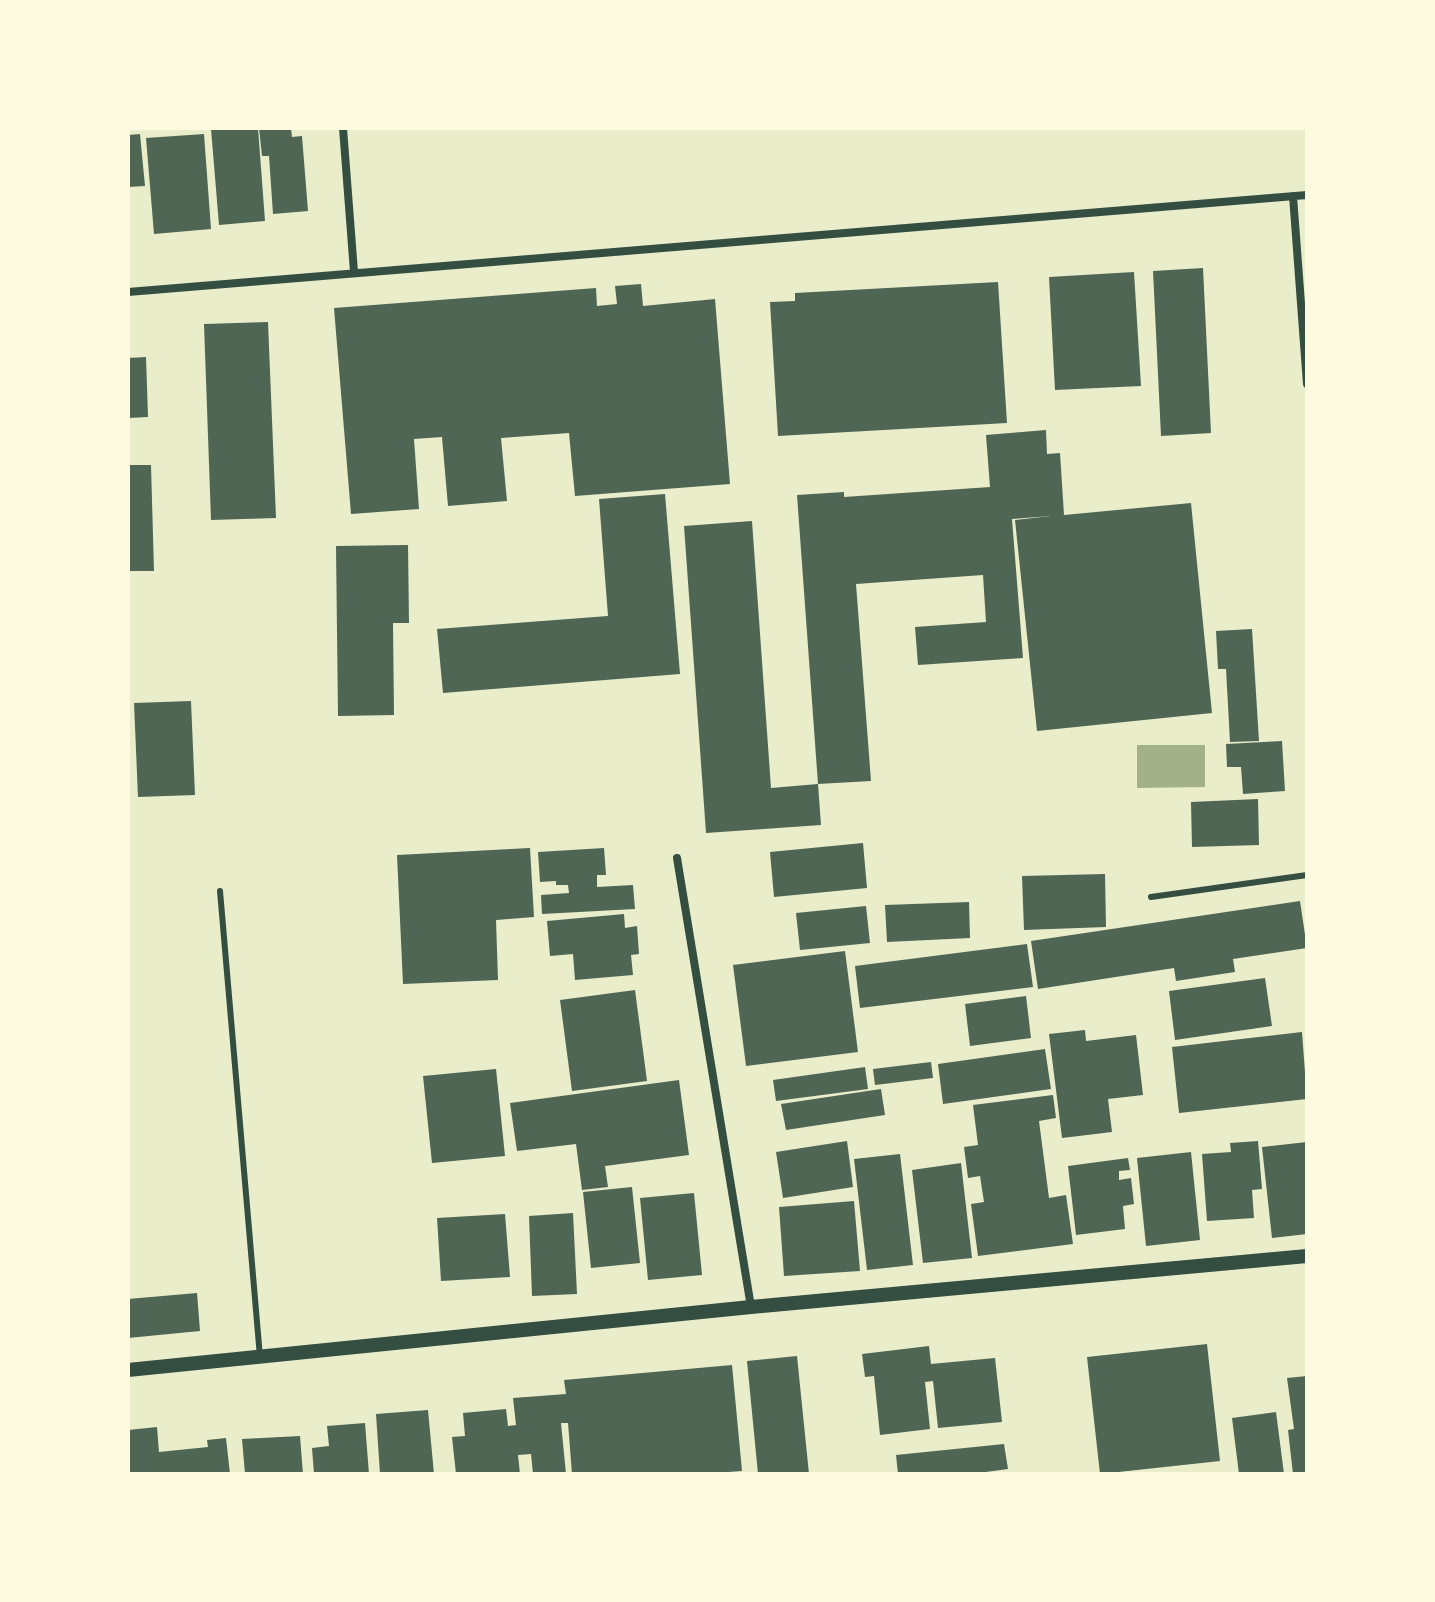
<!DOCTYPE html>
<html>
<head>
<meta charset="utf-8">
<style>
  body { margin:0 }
  #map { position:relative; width:1435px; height:1602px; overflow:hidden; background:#e9edc9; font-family:"Archivo Narrow",sans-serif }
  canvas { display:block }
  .frame { position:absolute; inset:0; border:130px solid #fefae0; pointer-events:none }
</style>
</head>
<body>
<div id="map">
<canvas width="1435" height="1602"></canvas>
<div class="frame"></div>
</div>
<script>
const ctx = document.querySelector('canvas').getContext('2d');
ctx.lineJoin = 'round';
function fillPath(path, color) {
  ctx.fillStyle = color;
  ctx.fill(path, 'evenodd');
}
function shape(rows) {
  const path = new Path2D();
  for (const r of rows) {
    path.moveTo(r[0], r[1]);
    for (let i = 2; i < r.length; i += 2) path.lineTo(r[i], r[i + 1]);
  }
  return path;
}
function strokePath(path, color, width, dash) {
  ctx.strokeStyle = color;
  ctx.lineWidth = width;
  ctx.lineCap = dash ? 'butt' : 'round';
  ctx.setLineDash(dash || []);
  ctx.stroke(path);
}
fillPath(shape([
  [1137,745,1205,745,1205,787,1137,788]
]), '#a3b18a');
fillPath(shape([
  [258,128,265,221,219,225,211,129],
  [259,128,291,128,292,137,302,136,308,211,273,214,269,156,262,156],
  [140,134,145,186,128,187,128,135],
  [204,134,211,229,154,234,146,138],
  [1203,268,1211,433,1161,436,1153,271],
  [1134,272,1141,386,1055,390,1049,277],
  [998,282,1007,423,778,436,770,302,795,301,795,293],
  [641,284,643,306,715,299,730,484,575,496,569,433,501,438,507,501,448,506,442,437,414,439,419,509,351,514,334,308,596,288,597,306,617,304,615,286],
  [268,322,276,518,211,520,204,324],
  [146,357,148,417,128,418,128,358],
  [1046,430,1047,454,1060,453,1064,515,1191,503,1212,713,1037,731,1015,520,1051,516,1012,519,1023,658,918,665,915,627,986,622,983,575,856,584,871,781,818,784,797,495,844,492,844,497,990,487,986,435],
  [128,465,151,465,154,571,128,571],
  [665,494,680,674,443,693,437,629,608,616,599,499],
  [752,521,771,788,818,784,821,825,706,833,684,526],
  [408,545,409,623,393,623,394,715,338,716,336,546],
  [1252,629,1259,741,1230,742,1226,669,1218,669,1216,631],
  [191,701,195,795,138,797,134,703],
  [1282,741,1285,791,1243,794,1241,767,1227,767,1226,744],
  [1258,799,1259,845,1192,847,1191,802],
  [863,843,867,888,774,897,770,852],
  [530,848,534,917,496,920,498,980,403,984,397,855],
  [604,848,606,875,597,875,597,887,633,885,635,909,542,914,541,895,569,893,568,885,556,885,556,881,540,882,538,852],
  [1105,874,1106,927,1024,930,1022,876],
  [1300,901,1307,948,1233,959,1235,972,1176,981,1174,968,1038,989,1031,941],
  [969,902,970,938,887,942,885,905],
  [866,906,870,943,800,950,796,913],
  [624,914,625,928,637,926,639,954,631,955,633,975,575,980,573,954,550,956,547,921],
  [1027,944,1033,987,860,1008,855,966],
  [845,951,858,1052,746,1066,733,965],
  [1265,978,1272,1026,1175,1040,1169,991],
  [635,990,647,1081,572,1091,560,1000],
  [1026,996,1031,1038,970,1046,965,1004],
  [1085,1030,1086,1041,1136,1035,1143,1095,1108,1099,1112,1132,1062,1138,1049,1034],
  [1302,1032,1307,1099,1179,1113,1172,1047],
  [1045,1049,1051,1089,943,1104,938,1064],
  [931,1062,933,1078,875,1085,873,1069],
  [865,1067,868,1089,776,1101,773,1080],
  [496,1069,505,1156,432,1163,423,1076],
  [679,1080,689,1155,605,1166,608,1187,582,1190,576,1144,517,1151,510,1103],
  [881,1089,885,1115,786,1130,781,1104],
  [1053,1095,1056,1118,1039,1121,1049,1198,1066,1195,1073,1244,978,1256,971,1204,984,1202,980,1176,968,1178,964,1147,978,1145,973,1105],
  [847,1141,853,1187,783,1198,776,1152],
  [1258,1141,1262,1189,1252,1190,1254,1218,1207,1221,1202,1154,1231,1152,1230,1143],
  [1307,1142,1307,1234,1272,1238,1262,1147],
  [1191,1152,1200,1240,1146,1246,1137,1158],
  [900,1154,913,1265,867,1270,854,1159],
  [1128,1158,1130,1170,1119,1171,1119,1180,1131,1178,1134,1204,1123,1206,1125,1229,1076,1235,1068,1166],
  [961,1163,972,1258,923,1263,912,1170],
  [632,1187,640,1263,591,1268,583,1192],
  [694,1193,702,1275,648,1280,640,1198],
  [854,1201,860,1271,784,1276,779,1207],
  [573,1213,577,1294,532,1296,529,1216],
  [505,1214,510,1277,441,1281,437,1218],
  [197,1293,200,1331,128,1338,128,1299],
  [1207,1344,1220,1461,1100,1474,1087,1357],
  [929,1346,931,1364,995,1358,1002,1422,938,1428,933,1381,925,1382,930,1429,880,1435,874,1376,865,1377,862,1354],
  [797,1356,809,1474,758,1474,747,1361],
  [732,1365,742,1471,701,1474,572,1474,568,1423,561,1423,566,1474,533,1474,531,1454,518,1455,520,1474,456,1474,452,1437,465,1436,463,1413,506,1409,508,1426,516,1425,513,1398,566,1394,564,1380],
  [1307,1376,1307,1474,1293,1474,1288,1430,1294,1429,1287,1378],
  [428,1410,434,1474,380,1474,376,1414],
  [1276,1412,1284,1474,1239,1474,1232,1418],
  [365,1423,369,1474,314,1474,312,1448,329,1446,327,1426],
  [157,1427,159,1452,208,1447,207,1440,226,1438,230,1474,128,1474,128,1430],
  [300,1436,303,1474,245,1474,242,1439],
  [1004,1444,1008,1469,971,1474,898,1474,896,1455]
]), '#4f6655');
strokePath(shape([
  [220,891,260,1357],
  [1151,897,1307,875]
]), '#344e41', 6);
strokePath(shape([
  [343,128,354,272],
  [1293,196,1307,384],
  [128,292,1307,195],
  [677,858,751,1307]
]), '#344e41', 8);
strokePath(shape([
  [128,1370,751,1307,1307,1256]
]), '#344e41', 14);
</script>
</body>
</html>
